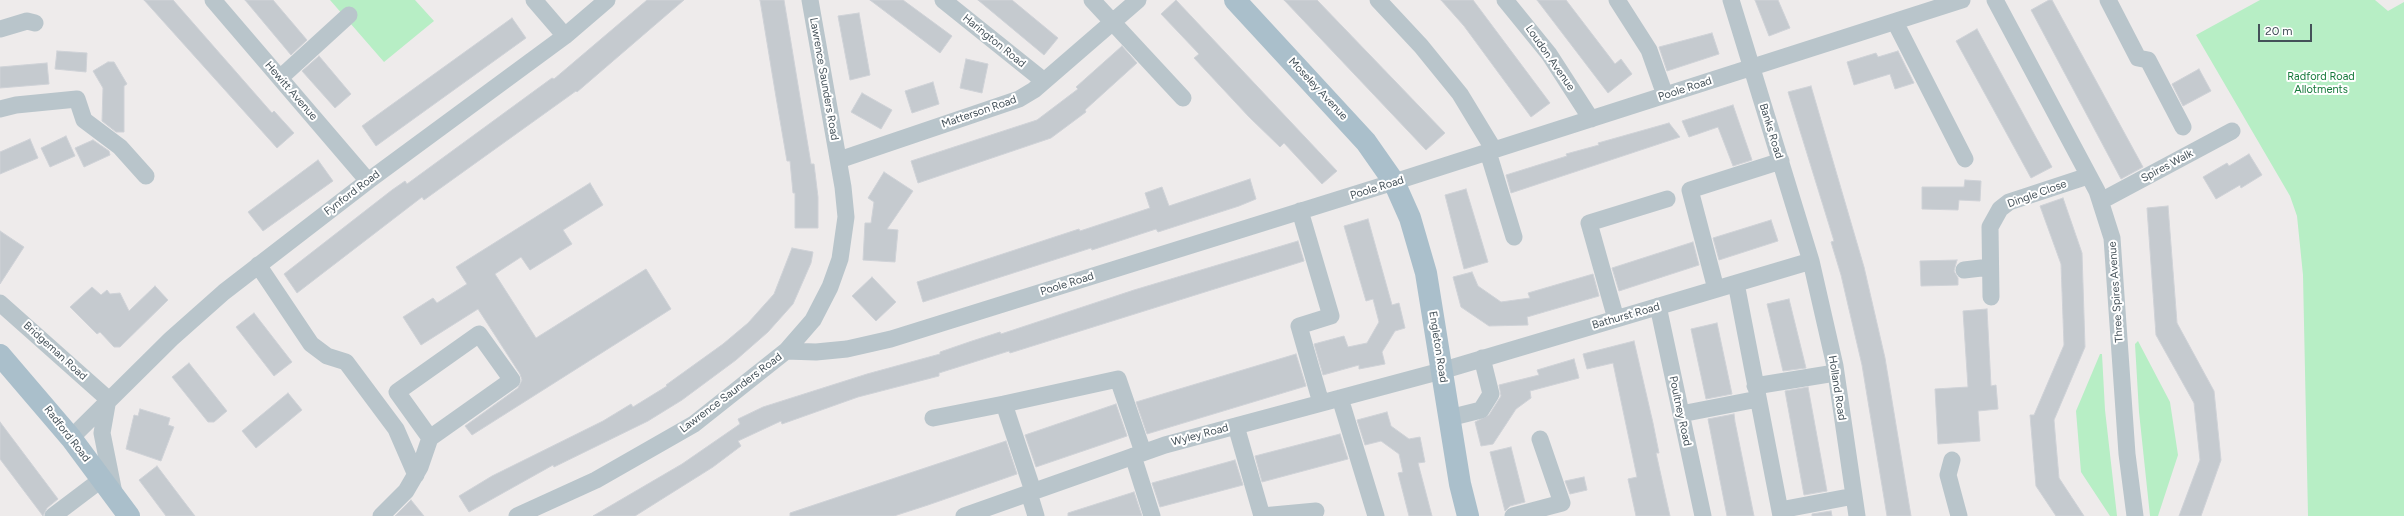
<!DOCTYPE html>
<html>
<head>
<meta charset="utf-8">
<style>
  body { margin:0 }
  #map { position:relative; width:2404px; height:516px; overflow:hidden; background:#eeebeb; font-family:Figtree,sans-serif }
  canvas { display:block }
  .scale { position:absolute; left:2258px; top:24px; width:54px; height:18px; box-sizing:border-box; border:2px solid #445159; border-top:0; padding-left:5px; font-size:12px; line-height:14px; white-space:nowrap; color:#445159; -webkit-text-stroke:3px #fff; paint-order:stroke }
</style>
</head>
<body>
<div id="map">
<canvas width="2404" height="516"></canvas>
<div class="scale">20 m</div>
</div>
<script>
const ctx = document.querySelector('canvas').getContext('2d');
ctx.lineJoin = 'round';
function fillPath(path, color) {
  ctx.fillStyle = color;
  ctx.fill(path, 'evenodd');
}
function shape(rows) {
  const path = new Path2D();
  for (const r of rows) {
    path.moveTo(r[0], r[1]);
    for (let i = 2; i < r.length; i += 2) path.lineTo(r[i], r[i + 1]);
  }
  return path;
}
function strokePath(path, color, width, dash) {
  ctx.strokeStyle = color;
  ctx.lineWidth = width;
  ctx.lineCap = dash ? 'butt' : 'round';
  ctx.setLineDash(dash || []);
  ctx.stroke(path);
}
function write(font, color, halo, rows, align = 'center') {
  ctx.font = font + ' Figtree,sans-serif';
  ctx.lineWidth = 4;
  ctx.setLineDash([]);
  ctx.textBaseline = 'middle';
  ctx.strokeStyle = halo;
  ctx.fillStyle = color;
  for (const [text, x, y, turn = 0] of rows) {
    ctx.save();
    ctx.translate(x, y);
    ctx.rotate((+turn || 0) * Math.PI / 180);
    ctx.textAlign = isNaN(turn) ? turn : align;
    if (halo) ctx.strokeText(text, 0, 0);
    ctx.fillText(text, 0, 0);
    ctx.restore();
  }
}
fillPath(shape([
  [330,0,415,0,434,21,384,62],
  [2260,0,2375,0,2388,11,2404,2,2404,516,2308,516,2303,275,2297,216,2290,196,2196,35],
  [2138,341,2170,402,2178,455,2158,516,2150,516,2139,412,2135,344],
  [2100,354,2102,354,2105,410,2117,516,2110,516,2081,472,2076,411]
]), '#b7eec5');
const building = shape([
  [144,0,173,0,272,113,274,111,294,133,277,148,144,0],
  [245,0,273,0,307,40,291,55,245,0],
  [647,0,684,0,577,92,576,91,424,200,422,197,297,293,284,274,392,190,405,181,407,184,552,78,554,79,647,0],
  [760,0,784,0,811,164,814,164,818,197,818,228,795,228,795,193,793,193,790,161,787,161,776,97,760,0],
  [870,0,903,0,952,36,940,53,870,0],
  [978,0,1012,0,1058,38,1044,55,978,0],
  [1176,0,1337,171,1322,184,1284,143,1280,147,1249,117,1194,58,1199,54,1161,14,1176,0],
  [1284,0,1317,0,1445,133,1426,150,1284,0],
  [1441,0,1473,0,1550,103,1531,117,1464,26,1441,0],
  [1537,0,1566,0,1615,64,1621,59,1632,74,1608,93,1537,0],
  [1755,0,1778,0,1790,28,1769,36,1755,0],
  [2049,0,2052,0,2143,167,2121,179,2031,10,2049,0],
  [859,13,870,75,850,80,838,16,859,13],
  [512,18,526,38,376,146,362,126,512,18],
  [1977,29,2052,167,2031,178,1956,41,1977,29],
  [1712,33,1719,54,1667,71,1659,47,1712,33],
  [1122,46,1137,63,1085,110,1086,112,1051,138,918,183,911,161,1037,120,1078,89,1076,87,1122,46],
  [57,51,87,53,86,72,55,69,57,51],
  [1898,51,1914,83,1895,89,1890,74,1854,85,1847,62,1876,53,1878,57,1898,51],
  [319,56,351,94,335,108,302,71,319,56],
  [966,59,988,64,982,93,960,88,966,59],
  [108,62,114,62,127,84,124,86,124,132,116,132,102,121,103,88,93,71,108,62],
  [47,63,49,84,0,88,0,67,47,63],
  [2199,69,2211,91,2183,106,2172,84,2199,69],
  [933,82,939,104,912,113,905,91,933,82],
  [1811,86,1864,267,1885,358,1911,516,1887,516,1862,365,1841,275,1831,242,1834,241,1788,92,1811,86],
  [862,93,892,110,881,129,851,112,862,93],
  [1733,105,1752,160,1733,166,1718,127,1689,137,1682,121,1733,105],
  [1669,123,1680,137,1511,193,1506,175,1567,156,1566,154,1599,145,1598,143,1669,123],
  [66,136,75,156,50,167,41,148,66,136],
  [30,139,38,158,0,174,0,152,30,139],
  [93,140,109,151,110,155,84,167,75,148,93,140],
  [2249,154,2262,175,2241,188,2240,185,2216,199,2203,177,2227,163,2229,166,2249,154],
  [318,160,333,181,263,231,248,212,318,160],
  [884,172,913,191,887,229,898,230,895,262,863,260,865,223,871,223,874,202,868,198,884,172],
  [1250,179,1256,199,1239,206,1158,232,1156,229,1092,250,1091,248,923,302,917,282,1079,229,1080,231,1150,208,1145,193,1162,187,1169,206,1250,179],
  [1965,180,1981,181,1980,201,1959,200,1958,210,1922,209,1922,187,1964,187,1965,180],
  [590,183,603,205,563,230,572,244,530,270,521,257,495,274,536,338,646,269,671,309,472,435,465,426,518,388,522,380,520,374,478,309,421,345,403,317,433,298,437,303,467,284,456,267,590,183],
  [1466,189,1488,262,1464,269,1445,195,1466,189],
  [2063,198,2082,253,2085,347,2054,420,2056,444,2059,478,2084,516,2056,516,2036,486,2030,415,2034,415,2064,345,2061,264,2040,206,2063,198],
  [2168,206,2177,323,2214,391,2221,460,2201,516,2179,516,2200,460,2194,403,2156,335,2147,208,2168,206],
  [1368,219,1392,305,1399,303,1405,328,1395,331,1382,352,1385,364,1359,369,1359,365,1323,375,1314,344,1344,336,1348,347,1367,343,1379,322,1373,299,1366,301,1344,226,1368,219],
  [1771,220,1778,241,1719,260,1713,238,1771,220],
  [0,231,24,247,0,284,0,231],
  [1298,241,1304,261,1010,353,1009,351,939,373,939,376,858,397,782,424,781,421,738,441,741,446,713,467,635,516,593,516,682,464,740,424,738,419,763,407,867,374,940,354,940,352,972,341,1000,332,1001,334,1134,290,1298,241],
  [1693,242,1699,265,1619,291,1612,268,1693,242],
  [792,248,813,252,811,263,793,304,768,332,736,360,682,400,648,421,554,467,553,465,469,512,459,496,492,476,603,421,631,404,633,407,667,386,666,385,723,344,748,323,774,294,792,248],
  [1957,260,1954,271,1958,278,1958,285,1921,286,1920,261,1957,260],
  [1472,272,1478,286,1501,302,1530,298,1528,293,1593,274,1599,296,1527,317,1528,325,1489,326,1461,307,1453,277,1472,272],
  [872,277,896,302,876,321,852,296,872,277],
  [155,286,168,300,120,347,114,347,100,332,97,334,70,307,92,287,101,295,107,290,110,294,120,293,129,311,155,286],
  [1789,299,1806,368,1783,371,1767,304,1789,299],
  [1987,309,1991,386,1996,385,1998,409,1978,411,1980,441,1938,444,1935,389,1968,387,1963,311,1987,309],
  [254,313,292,362,274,376,236,327,254,313],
  [1717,323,1732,394,1706,399,1691,329,1717,323],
  [1634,341,1653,423,1659,453,1656,453,1670,516,1636,516,1628,479,1637,477,1613,363,1587,369,1583,354,1634,341],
  [1296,354,1306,386,1147,434,1136,402,1296,354],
  [1574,359,1579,378,1530,391,1531,398,1516,409,1493,444,1481,446,1475,422,1489,415,1501,396,1499,385,1539,375,1537,370,1574,359],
  [189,363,227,411,214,422,208,422,172,377,189,363],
  [1808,387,1827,491,1804,495,1785,391,1808,387],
  [288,393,302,410,256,448,242,431,288,393],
  [1116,404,1127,436,1036,467,1025,435,1116,404],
  [140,409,170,418,168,425,174,427,161,461,126,449,134,415,138,416,140,409],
  [1387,412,1391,426,1409,439,1420,437,1425,462,1418,463,1432,516,1409,516,1398,473,1403,472,1399,454,1381,441,1365,445,1357,420,1387,412],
  [1734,414,1735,422,1754,516,1727,516,1708,419,1734,414],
  [0,422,58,499,47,508,43,516,0,459,0,422],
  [1340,434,1348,459,1262,482,1255,456,1340,434],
  [1006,441,1017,474,928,505,894,516,790,516,790,513,1006,441],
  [1511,447,1525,502,1510,506,1505,511,1490,452,1511,447],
  [1235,460,1243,485,1160,507,1152,483,1235,460],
  [157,466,185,503,195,516,166,516,139,480,157,466],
  [1584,477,1587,490,1570,494,1565,481,1584,477],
  [1134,492,1142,516,1068,516,1068,513,1134,492],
  [411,500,424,516,395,516,411,500],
  [1831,511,1832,516,1812,516,1812,514,1831,511]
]);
fillPath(building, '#c5cacf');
strokePath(building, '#cfd2d7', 1);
strokePath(shape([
  [213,0,368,181],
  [534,0,565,36],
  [943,0,1044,81],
  [1092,0,1183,98],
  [1378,0,1421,46,1460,94,1494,150],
  [1505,0,1549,54,1591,119],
  [1617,0,1649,50,1665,95],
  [1731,0,1811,261,1835,366,1857,516],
  [1995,0,2097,191,2112,238,2127,454,2135,516],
  [2108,0,2138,58,2148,60,2183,127],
  [1895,22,1965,159],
  [0,29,27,21,35,23],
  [280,78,349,15],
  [0,109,16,105,77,99,84,120,120,147,146,176],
  [1488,152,1514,237],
  [839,160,1019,99,1034,90,1138,0],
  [2101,201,2232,131],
  [1300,211,1331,316,1299,326,1321,403],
  [258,265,311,344,327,356,346,362,396,429,416,475],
  [1964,270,1990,267],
  [1736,283,1781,516],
  [1716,289,1690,190,1781,161],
  [1991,297,1990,227,2000,209,2009,202,2088,176],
  [0,303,108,399,102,433,114,493],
  [1658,306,1703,516],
  [1616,319,1589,223,1667,199],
  [786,351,816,352,847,349,891,339,1394,182,1962,0],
  [1755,386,1835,373],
  [1340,398,1376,516],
  [1004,404,1118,379,1143,452],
  [1681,414,1758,399],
  [933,418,1004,404,1033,491],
  [1449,418,1481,410,1491,394,1482,358],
  [1236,426,1262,516,1316,511],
  [71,438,171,339,224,292,368,181,565,36,607,0],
  [1133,456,1152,516],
  [1952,460,1948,475,1959,516],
  [1029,493,1036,516],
  [1780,510,1854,496],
  [53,516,102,479],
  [381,516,406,491,420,467,430,438,512,380,479,334,397,392,430,438],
  [517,516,596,480,694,424,786,351,813,320,830,287,840,259,846,217,843,187,810,0],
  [964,516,1165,445,1441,371,1811,261],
  [1513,516,1562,503,1540,439]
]), '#b9c5cb', 17);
strokePath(shape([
  [1235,0,1366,142,1394,182,1410,218,1426,273,1460,484,1468,516],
  [0,355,71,438,129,516]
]), '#aabfcb', 22);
write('11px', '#445159', '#fff', [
  ["Harington Road",994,41,39],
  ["Loudon Avenue",1550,58,55],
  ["Lawrence Saunders Road",824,79,80],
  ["Moseley Avenue",1318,89,47],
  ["Poole Road",1685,89,-18],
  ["Hewitt Avenue",291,91,49],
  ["Matterson Road",979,112,-19],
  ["Banks Road",1771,131,73],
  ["Spires Walk",2167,166,-28],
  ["Poole Road",1377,188,-17],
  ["Fynford Road",352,193,-37],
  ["Dingle Close",2037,194,-20],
  ["Poole Road",1067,284,-17],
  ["Three Spires Avenue",2116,292,-94],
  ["Bathurst Road",1626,316,-16],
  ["Engleton Road",1438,347,81],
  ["Bridgeman Road",55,351,42],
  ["Holland Road",1837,388,81],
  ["Lawrence Saunders Road",731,393,-37],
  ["Poultney Road",1680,411,78],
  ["Radford Road",67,434,52],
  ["Wyley Road",1200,435,-15]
]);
write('11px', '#15793a', '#fff', [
  ["Radford Road",2321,77],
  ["Allotments",2321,90]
]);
</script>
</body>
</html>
